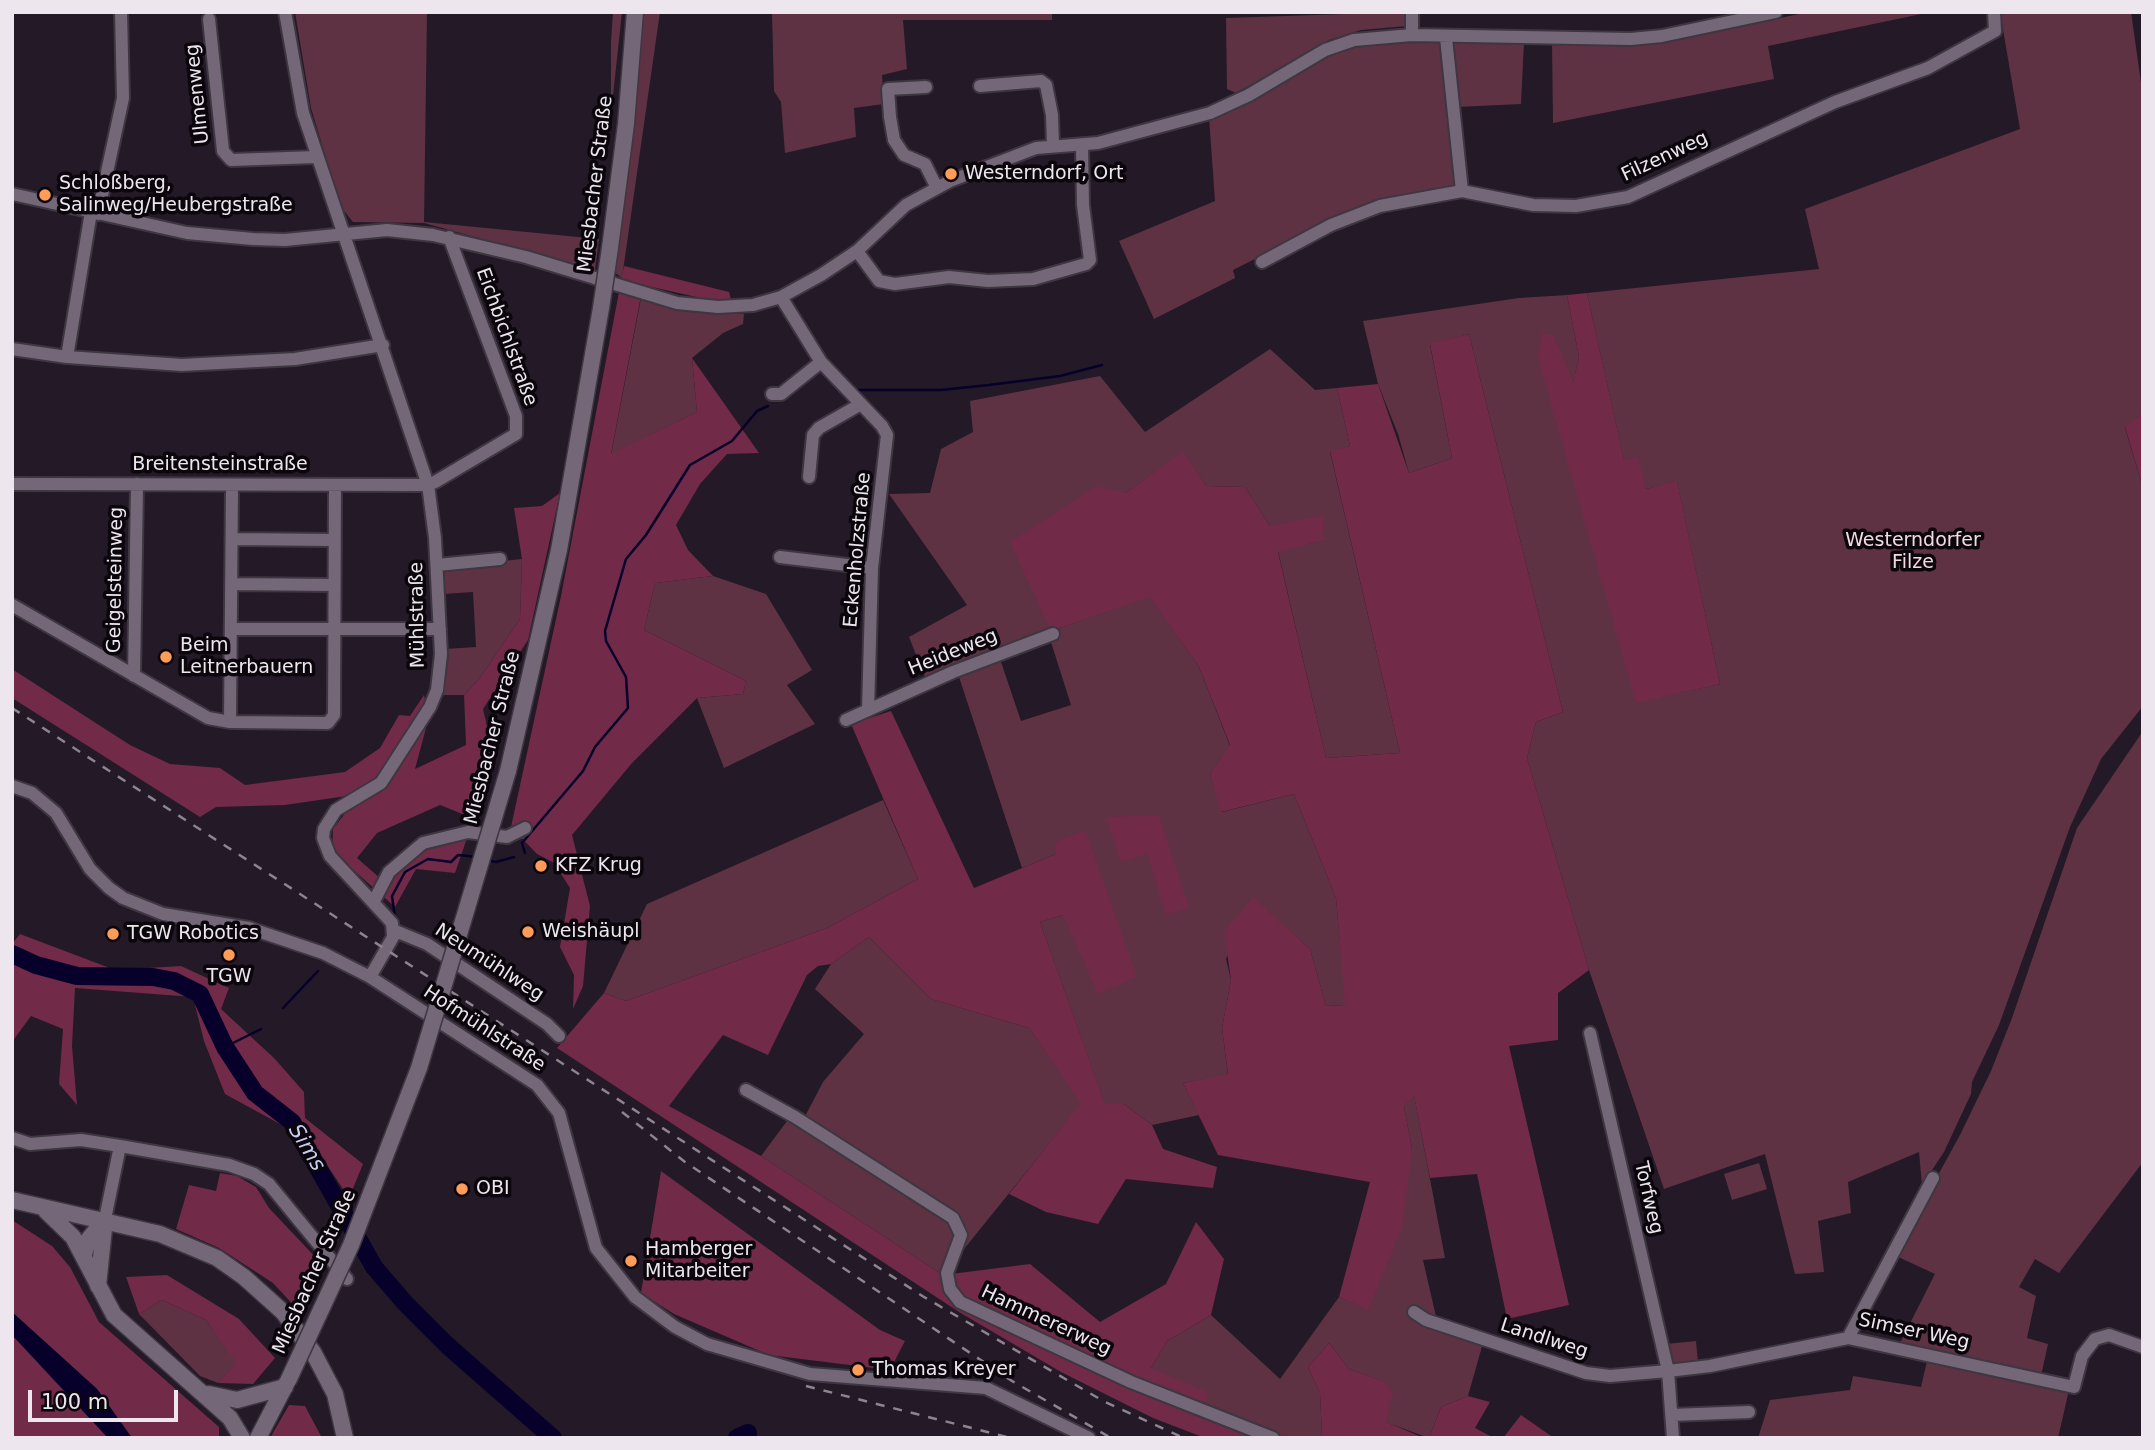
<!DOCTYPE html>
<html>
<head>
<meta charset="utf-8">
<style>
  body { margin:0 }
  #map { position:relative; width:2155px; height:1450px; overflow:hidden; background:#241927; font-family:"DejaVu Sans",sans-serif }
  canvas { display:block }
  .frame { position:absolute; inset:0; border:14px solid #ede6ef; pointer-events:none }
  .scale { position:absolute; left:28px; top:1390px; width:150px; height:32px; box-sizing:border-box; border:4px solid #ede6ef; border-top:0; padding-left:9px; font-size:21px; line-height:24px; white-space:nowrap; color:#ede6ef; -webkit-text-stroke:5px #0b060c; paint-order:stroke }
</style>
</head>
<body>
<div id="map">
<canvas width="2155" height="1450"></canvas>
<div class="frame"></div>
<div class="scale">100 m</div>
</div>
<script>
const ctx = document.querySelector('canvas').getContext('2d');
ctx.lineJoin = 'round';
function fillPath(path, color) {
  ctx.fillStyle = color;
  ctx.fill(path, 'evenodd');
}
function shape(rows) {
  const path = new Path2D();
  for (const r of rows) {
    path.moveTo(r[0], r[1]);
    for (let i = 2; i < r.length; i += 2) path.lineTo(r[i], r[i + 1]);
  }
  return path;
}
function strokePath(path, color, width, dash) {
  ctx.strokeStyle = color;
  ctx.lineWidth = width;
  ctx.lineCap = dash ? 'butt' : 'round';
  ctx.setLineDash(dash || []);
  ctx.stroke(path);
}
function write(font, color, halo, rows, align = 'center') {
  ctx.font = font + ' "DejaVu Sans",sans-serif';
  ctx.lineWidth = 7;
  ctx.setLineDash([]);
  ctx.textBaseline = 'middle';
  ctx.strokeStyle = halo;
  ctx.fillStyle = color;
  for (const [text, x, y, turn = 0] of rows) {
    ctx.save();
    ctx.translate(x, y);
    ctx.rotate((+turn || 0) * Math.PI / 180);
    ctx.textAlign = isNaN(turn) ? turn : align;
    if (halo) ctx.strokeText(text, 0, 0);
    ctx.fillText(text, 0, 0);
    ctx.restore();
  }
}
fillPath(shape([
  [295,12,427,12,424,222,599,239,595,270,424,223,353,222,341,207,311,108],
  [613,12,622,12,611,114,611,42],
  [643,12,660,12,622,278,614,272],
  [772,12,1052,12,1052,20,903,20,907,69,882,75,884,104,854,108,856,137,785,153,781,102,774,91],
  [1406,12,1407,26,1361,30,1329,40,1236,93,1227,89,1226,18],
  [1808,12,1931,12,1768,46,1774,79,1553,123,1552,42,1688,38],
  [2000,12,2131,12,2143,97,2143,413,2125,428,2143,488,2143,706,2101,759,2070,827,1999,1025,1972,1082,1971,1094,1944,1152,1922,1185,1919,1152,1848,1182,1851,1213,1818,1221,1824,1272,1795,1274,1765,1154,1664,1189,1589,970,1527,758,1536,722,1563,712,1469,334,1430,345,1452,458,1409,473,1398,434,1378,384,1363,321,1519,298,1567,295,1579,357,1573,383,1636,702,1720,684,1677,482,1646,489,1624,461,1587,293,1819,269,1805,209,2020,129],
  [1442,42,1458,183,1455,189,1324,224,1233,270,1235,278,1154,319,1119,241,1215,201,1209,117,1233,109,1323,57,1363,43],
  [1524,42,1521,104,1457,107,1453,44],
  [641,298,682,311,744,314,743,324,723,333,692,358,697,412,611,455],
  [1270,349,1315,390,1337,388,1350,446,1330,452,1400,753,1326,758,1278,551,1323,540,1270,526,1245,487,1207,486,1183,453,1125,493,1051,631,1150,596,1199,667,1230,746,1210,774,1222,812,1294,794,1336,898,1346,1005,1326,1006,1310,949,1253,898,1226,959,1231,980,1222,1028,1228,1075,1183,1083,1199,1115,1152,1125,1124,1104,1105,1105,1040,922,1063,915,1056,854,1022,868,959,677,1000,659,1021,721,1071,705,1051,642,1051,632,927,682,909,637,967,605,889,494,930,493,941,449,973,432,970,401,1100,376,1145,432],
  [522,559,520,619,479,679,464,695,442,695,445,649,476,647,473,592,444,594,442,567],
  [713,576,766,594,812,670,787,685,815,724,724,768,697,698,743,694,746,681,644,630,655,583],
  [2143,731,2143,1162,2059,1273,2035,1259,2019,1287,2036,1296,2027,1338,2048,1344,2041,1376,1900,1343,1935,1274,1894,1255,1960,1135,1991,1071,2012,1018,2077,828],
  [883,800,918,879,827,928,626,1001,604,993,647,904],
  [869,937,931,999,1029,1028,1082,1103,943,1275,761,1156,790,1117,801,1124,823,1082,864,1034,815,989,831,964],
  [1414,1095,1445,1258,1423,1260,1437,1321,1485,1336,1468,1396,1441,1407,1429,1438,1385,1422,1382,1381,1349,1369,1329,1343,1308,1367,1320,1393,1322,1438,1283,1438,1205,1408,1151,1368,1167,1341,1211,1315,1280,1379,1339,1297,1368,1309,1412,1148,1404,1107],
  [1759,1163,1767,1189,1732,1200,1724,1174],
  [162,1300,206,1320,237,1363,218,1383,200,1376,139,1314],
  [1696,1341,1698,1363,1671,1365,1666,1344],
  [1928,1357,2069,1390,2058,1438,1758,1438,1770,1400,1850,1390,1853,1376,1921,1387]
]), '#5e3243');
fillPath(shape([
  [624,266,729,292,731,299,710,300,643,285,611,454,697,412,692,358,759,453,727,454,700,484,676,525,688,550,713,576,655,583,644,630,746,681,743,694,697,698,632,763,572,835,590,906,583,986,573,1009,574,975,560,947,570,888,554,863,537,854,511,827,561,596],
  [1587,293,1624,460,1638,457,1646,489,1677,481,1720,684,1636,703,1538,358,1542,333,1554,336,1573,382,1579,357,1567,295],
  [1469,334,1563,712,1536,722,1527,758,1589,970,1558,993,1558,1040,1509,1046,1569,1305,1507,1319,1477,1174,1430,1178,1414,1096,1404,1107,1412,1148,1402,1228,1368,1310,1339,1297,1370,1182,1218,1155,1183,1083,1228,1074,1222,1028,1231,980,1224,932,1253,897,1310,949,1326,1006,1345,1005,1336,898,1294,794,1221,812,1210,774,1230,745,1199,667,1150,597,1051,631,1010,542,1097,486,1125,493,1183,452,1207,486,1245,487,1270,526,1323,515,1324,540,1278,552,1326,758,1400,753,1330,451,1350,446,1337,388,1378,384,1409,473,1452,458,1430,344],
  [2143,413,2143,488,2125,427],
  [560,493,528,640,483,709,494,756,475,819,440,805,377,833,357,858,381,879,436,841,467,838,455,873,416,869,395,907,332,851,333,829,360,794,285,805,216,807,200,817,12,698,12,669,130,745,170,764,220,768,245,785,345,772,380,748,399,715,410,716,424,695,429,717,415,769,466,745,464,695,479,679,520,619,522,559,514,508,542,506],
  [891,711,974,888,1056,854,1056,842,1085,830,1137,977,1098,994,1063,915,1040,922,1105,1104,1124,1104,1152,1125,1163,1149,1217,1167,1213,1188,1126,1179,1098,1224,1046,1212,1009,1194,1081,1103,1029,1028,931,999,869,937,831,964,818,966,807,975,768,1055,723,1035,669,1106,761,1156,943,1275,1030,1264,1100,1322,1166,1284,1196,1222,1224,1259,1211,1315,1167,1341,1151,1368,1207,1392,1204,1417,1255,1438,1205,1438,1153,1418,1061,1372,959,1312,557,1048,604,993,626,1001,827,928,918,879,851,724],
  [1159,815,1189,908,1166,915,1147,854,1121,862,1106,817],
  [20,934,115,970,181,966,229,988,221,1009,274,1058,304,1092,305,1118,363,1164,349,1198,311,1141,225,1094,204,1041,193,997,75,988,72,1046,77,1105,59,1084,63,1029,31,1016,12,1042,12,944],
  [661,1171,880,1330,905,1341,890,1370,769,1355,674,1314,641,1293],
  [220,1173,237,1176,256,1187,269,1208,320,1262,298,1310,273,1283,219,1248,176,1229,189,1185,216,1191],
  [12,1220,52,1246,70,1267,99,1322,219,1427,219,1438,132,1438,97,1389,12,1312],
  [167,1275,239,1319,275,1358,253,1384,218,1383,236,1363,206,1320,162,1300,139,1314,126,1277],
  [12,1335,33,1354,108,1438,12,1438],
  [1329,1343,1349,1369,1383,1381,1393,1392,1386,1422,1424,1438,1322,1438,1320,1393,1308,1367],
  [1468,1396,1490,1402,1475,1428,1494,1438,1429,1438,1441,1407],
  [289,1405,305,1406,322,1438,270,1438],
  [1521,1415,1554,1438,1503,1438]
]), '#712a48');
fillPath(shape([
  [12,1312,97,1389,132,1438,108,1438,12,1335]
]), '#07002a');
strokePath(shape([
  [855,390,941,390,989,385,1060,376,1102,365],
  [525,853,522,843,583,771,595,747,628,708,626,677,606,641,605,631,626,559,646,535,690,465,732,441,757,411,768,406],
  [487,860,496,862,514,857],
  [395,918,392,896,405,872,428,859,451,862,458,855,477,857],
  [283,1008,318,971],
  [225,1047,261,1029]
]), '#07002a', 2.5);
strokePath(shape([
  [12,954,36,965,77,976,153,977,174,981,200,994,225,1047,255,1093,292,1122,374,1267,405,1303,448,1346,553,1438],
  [737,1438,748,1433]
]), '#07002a', 18);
const minor = shape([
  [285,12,303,113,428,485,435,538,441,654,437,690,430,707,381,783,336,810,324,829,323,838,330,856,392,923,393,937,370,977],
  [1412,12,1412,35],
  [209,19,223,151,231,160,316,157],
  [1446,38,1462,191,1533,205,1576,206,1628,197,1835,102,1928,68,1995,31,1994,12],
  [980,86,1041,81,1046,85,1052,115,1053,145],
  [926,87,888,89,890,117,894,140,904,155,925,164,937,188],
  [12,194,187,233,253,239,285,240,387,230,433,235,526,257,677,303,718,307,753,305,781,297,821,275,857,251,906,205,950,181,1036,148,1098,143,1210,113,1249,95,1325,50,1354,40,1412,35,1631,39,1662,36,1776,12],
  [98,214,123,98,121,12],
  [857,251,879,281,895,284,949,277,988,281,1033,279,1086,264,1090,260,1083,205,1082,145],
  [1262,262,1331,225,1380,206,1462,191],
  [781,297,821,362,882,426,887,435,872,568,868,710],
  [12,349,67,357,182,365,295,359,383,345],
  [67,357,91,212],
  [772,394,781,394,821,362],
  [809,477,813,435,819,428,861,404],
  [12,484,428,485,435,482,516,434,516,416,449,237],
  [232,539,334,540],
  [780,557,872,568],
  [437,565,500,559],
  [231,584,333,585],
  [12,605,208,718,230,722,328,723,334,715,335,485],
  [231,629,440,629],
  [134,676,137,484],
  [846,720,953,672,1053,634],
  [230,722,232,485],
  [12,786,32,793,56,813,90,869,109,888,123,898,163,914,249,928,323,953,370,977,537,1085,559,1113,596,1248,635,1297,675,1327,707,1344,810,1374,986,1388,1089,1438],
  [374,901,389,872,423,843,468,832,507,837,525,828],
  [393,930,427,944,547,1024,559,1036],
  [746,1090,795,1117,953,1218,961,1235,947,1273,950,1289,960,1302,1131,1382,1273,1438],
  [12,1138,30,1144,81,1140,120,1146,229,1165,254,1174,269,1184,347,1279],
  [105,1219,120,1146],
  [1414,1312,1426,1320,1586,1373,1610,1376,1668,1371,1590,1033],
  [1848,1338,1933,1178],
  [1672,1415,1749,1412],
  [1673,1438,1668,1371,1710,1366,1848,1338,2074,1387,2082,1356,2095,1339,2109,1335,2143,1347]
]);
const secondary = shape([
  [610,248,626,124,635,12],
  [508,771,559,550,601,308],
  [12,1200,160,1234,217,1258,244,1277,283,1312,313,1352,335,1394,345,1438],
  [46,1211,73,1237,114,1315,230,1418,242,1438],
  [84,1254,88,1240,105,1219],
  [98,1286,105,1219],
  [209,1394,237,1400,285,1387],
  [258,1438,286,1384]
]);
strokePath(minor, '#3e3641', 16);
strokePath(secondary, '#3e3641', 19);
strokePath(minor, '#746778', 12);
strokePath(secondary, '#746778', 16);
strokePath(shape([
  [12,708,924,1297,1105,1402,1184,1438],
  [622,1112,685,1162,1012,1381,1111,1438],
  [806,1386,1011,1438]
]), '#8d848f', 2.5, [9, 9]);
const secondaryBridge = shape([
  [601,308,610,248],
  [288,1381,351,1245,419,1068,508,771]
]);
strokePath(secondaryBridge, '#3e3641', 19, []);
strokePath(secondaryBridge, '#746778', 16);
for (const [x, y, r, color] of [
  [951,174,7,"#fe9c58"],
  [45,195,7,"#fe9c58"],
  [166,657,7,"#fe9c58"],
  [541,866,7,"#fe9c58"],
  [528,932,7,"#fe9c58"],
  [113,934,7,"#fe9c58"],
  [229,955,7,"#fe9c58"],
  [462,1189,7,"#fe9c58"],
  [631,1261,7,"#fe9c58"],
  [858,1370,7,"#fe9c58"]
]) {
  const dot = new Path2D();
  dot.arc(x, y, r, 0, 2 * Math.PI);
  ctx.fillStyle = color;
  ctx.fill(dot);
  strokePath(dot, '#0b060c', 2.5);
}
write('19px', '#ede6ef', '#0b060c', [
  ["Ulmenweg",198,94,-96],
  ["Filzenweg",1665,157,-25],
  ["Miesbacher Straße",596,184,-83],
  ["Eichbichlstraße",506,337,70],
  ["Breitensteinstraße",220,465],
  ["Eckenholzstraße",858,550,-85],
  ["Geigelsteinweg",116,580,-89],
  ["Mühlstraße",418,615,-91],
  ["Heideweg",953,653,-22],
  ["Miesbacher Straße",493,738,-76],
  ["Neumühlweg",489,963,33],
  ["Hofmühlstraße",484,1029,33],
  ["Torfweg",1648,1198,77],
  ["Miesbacher Straße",315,1272,-66],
  ["Hammererweg",1046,1321,25],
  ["Simser Weg",1914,1332,12],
  ["Landlweg",1544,1339,18]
]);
write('19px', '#ede6ef', '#0b060c', [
  ["Westerndorf, Ort",965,174],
  ["Schloßberg,",59,184],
  ["Salinweg/Heubergstraße",59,206],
  ["Beim",180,646],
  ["Leitnerbauern",180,668],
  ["KFZ Krug",555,866],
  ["Weishäupl",542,932],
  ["TGW Robotics",127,934],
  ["TGW",229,977,"center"],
  ["OBI",476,1189],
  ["Hamberger",645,1250],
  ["Mitarbeiter",645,1272],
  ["Thomas Kreyer",872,1370]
], 'left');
write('19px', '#f1dae1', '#0b060c', [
  ["Westerndorfer",1913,541],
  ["Filze",1913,563]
]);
write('italic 21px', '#c8ccf3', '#0b060c', [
  ["Sims",306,1148,59]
]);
</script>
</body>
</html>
